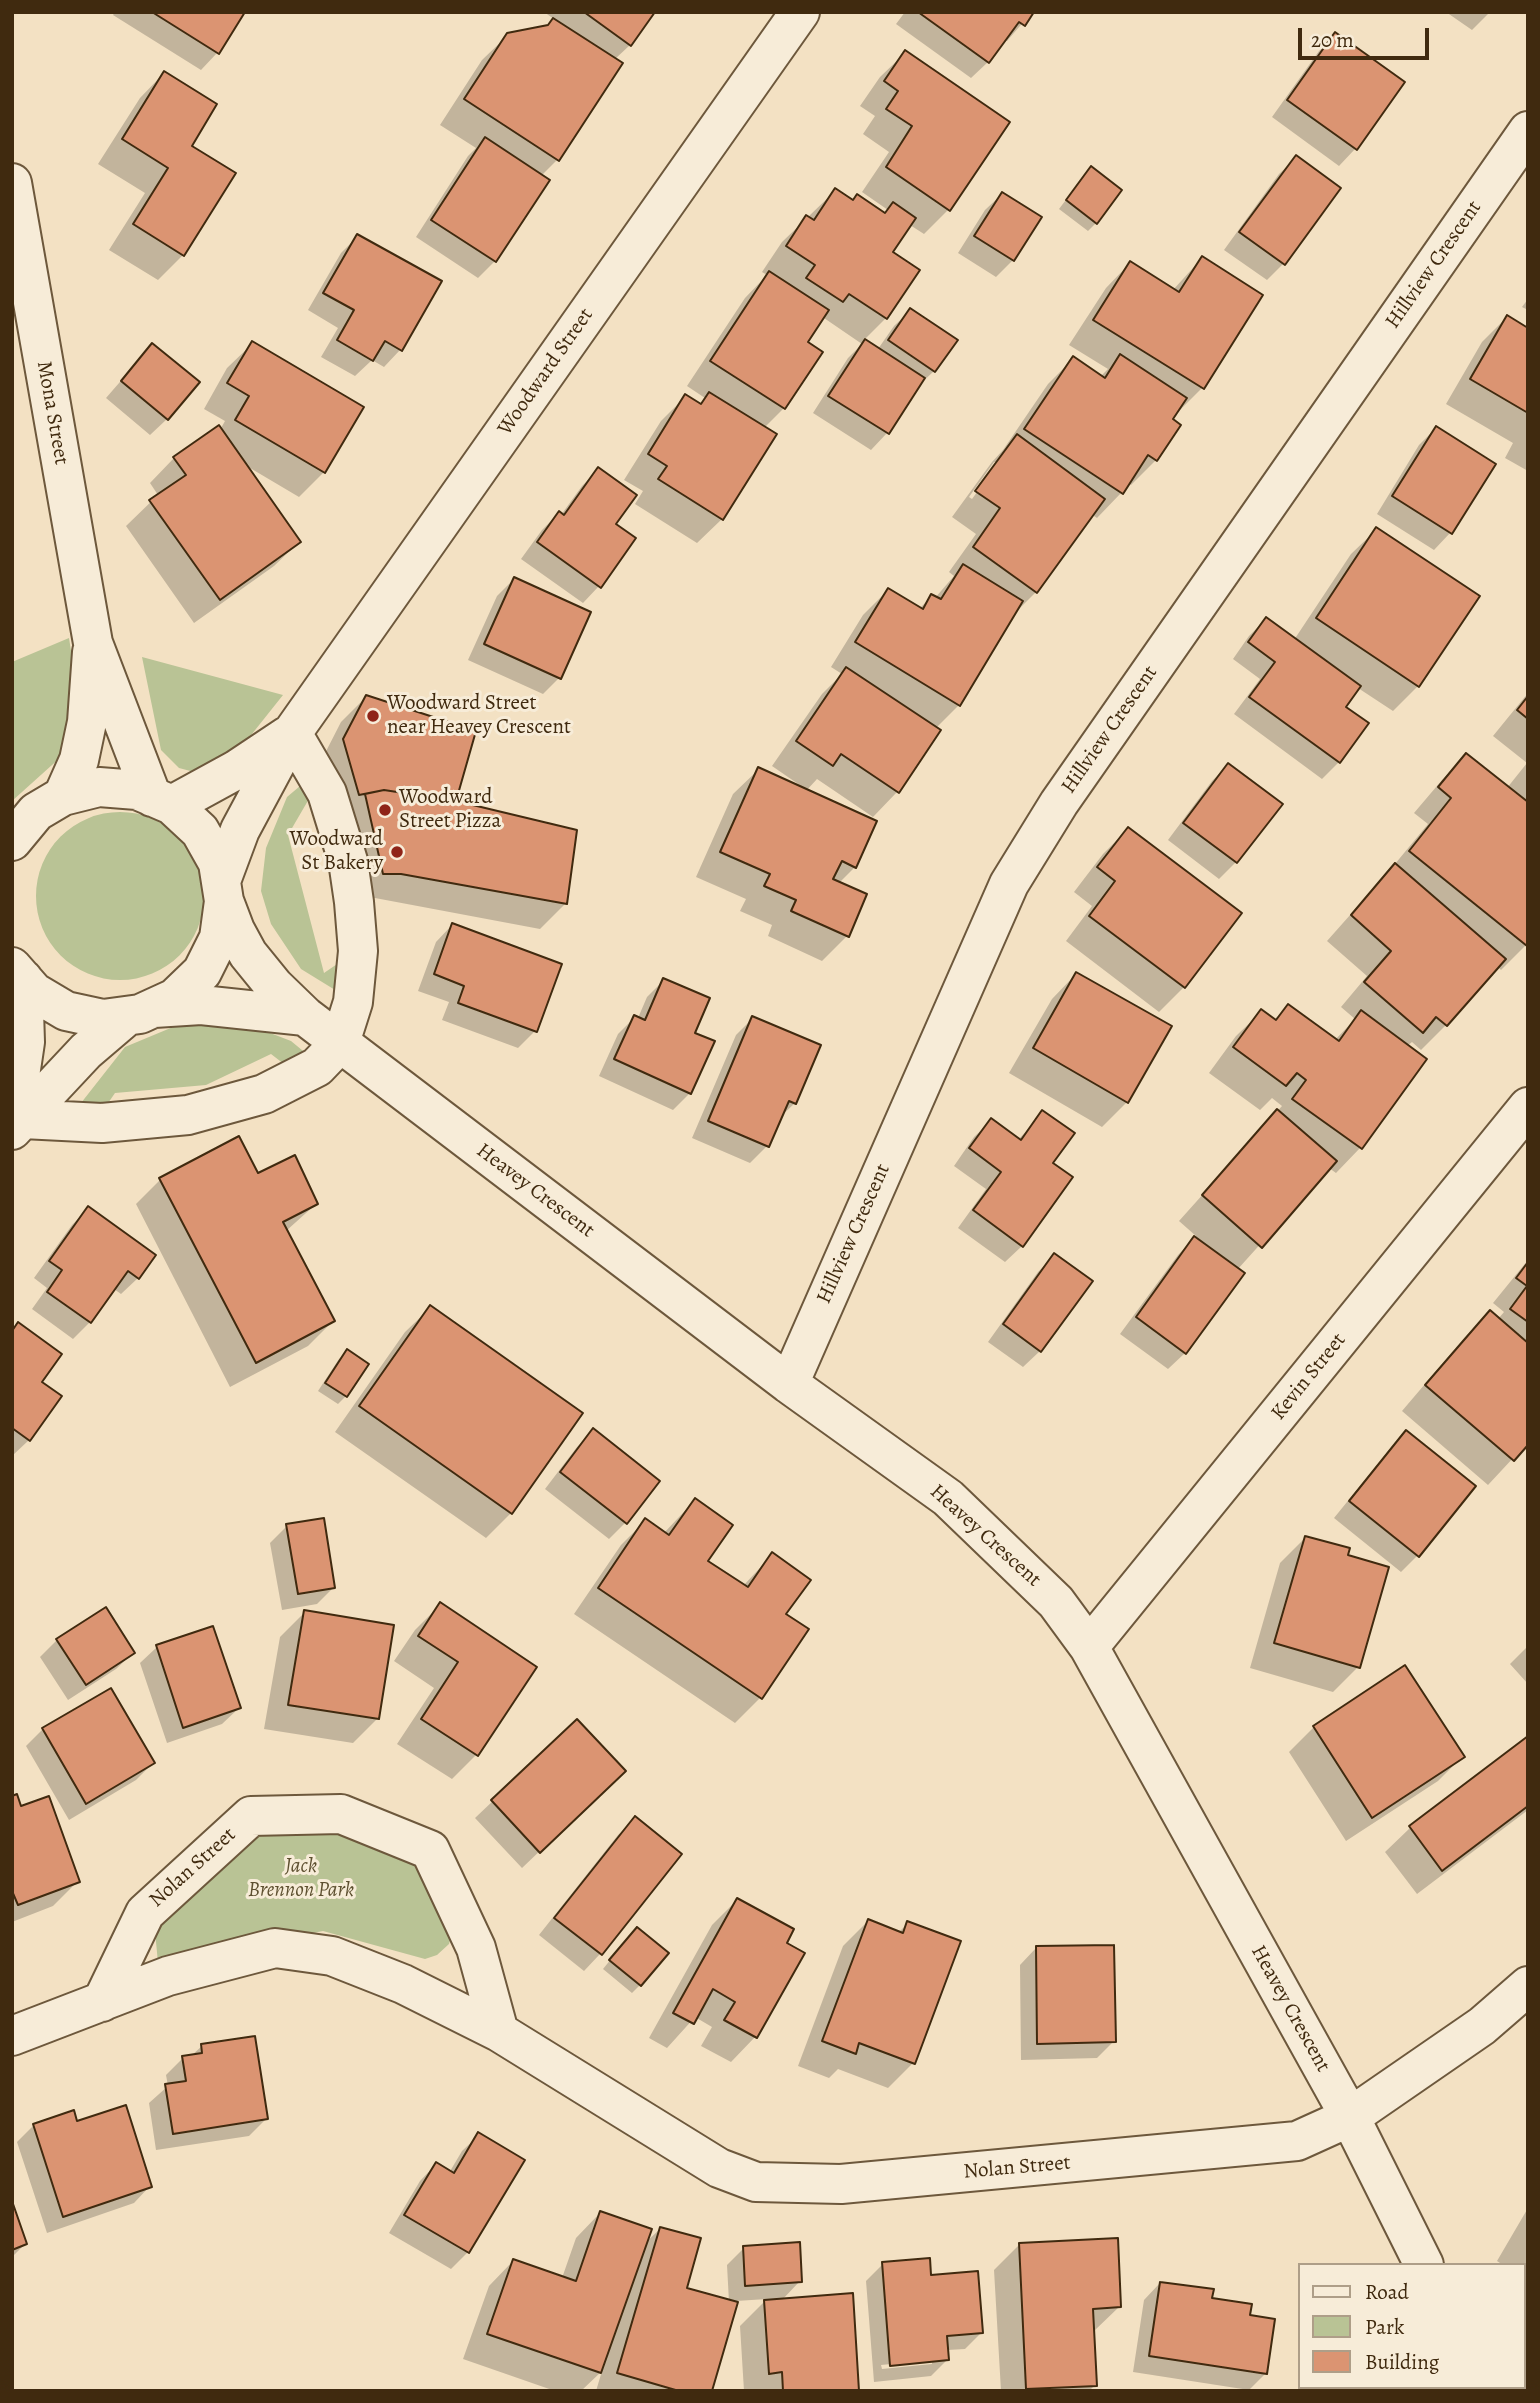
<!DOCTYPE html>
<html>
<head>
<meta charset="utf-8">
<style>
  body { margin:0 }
  #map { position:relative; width:1540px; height:2403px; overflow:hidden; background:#f3e1c3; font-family:Alegreya,serif }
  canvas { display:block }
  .frame { position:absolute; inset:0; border:14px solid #402a0f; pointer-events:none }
  .legend { position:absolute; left:1298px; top:2263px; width:228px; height:126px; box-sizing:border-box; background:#f7ecd8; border:2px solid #ae9e88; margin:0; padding:9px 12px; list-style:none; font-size:21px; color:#402a0f }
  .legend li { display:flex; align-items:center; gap:14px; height:35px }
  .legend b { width:35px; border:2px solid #ae9e88 }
  .scale { position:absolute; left:1298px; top:28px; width:131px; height:32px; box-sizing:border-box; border:4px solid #402a0f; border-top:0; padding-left:9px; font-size:21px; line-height:24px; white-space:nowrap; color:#402a0f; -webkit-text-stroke:5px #f7ecd8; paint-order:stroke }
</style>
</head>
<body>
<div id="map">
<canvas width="1540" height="2403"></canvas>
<div class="frame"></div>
<ul class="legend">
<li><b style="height:9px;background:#f7ecd8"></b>Road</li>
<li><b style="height:19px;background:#b9c395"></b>Park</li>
<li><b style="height:19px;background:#db9472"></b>Building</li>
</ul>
<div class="scale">20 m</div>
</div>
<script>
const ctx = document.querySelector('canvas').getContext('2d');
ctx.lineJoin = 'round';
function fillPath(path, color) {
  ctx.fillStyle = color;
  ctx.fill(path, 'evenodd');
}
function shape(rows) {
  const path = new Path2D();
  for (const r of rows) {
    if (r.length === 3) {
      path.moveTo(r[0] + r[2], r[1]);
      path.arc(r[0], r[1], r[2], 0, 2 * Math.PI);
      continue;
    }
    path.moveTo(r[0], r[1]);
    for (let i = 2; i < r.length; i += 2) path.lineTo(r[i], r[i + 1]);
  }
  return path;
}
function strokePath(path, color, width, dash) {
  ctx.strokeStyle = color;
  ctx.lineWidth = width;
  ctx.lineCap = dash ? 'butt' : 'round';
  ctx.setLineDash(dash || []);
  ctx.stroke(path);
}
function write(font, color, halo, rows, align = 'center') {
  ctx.font = font + ' Alegreya,serif';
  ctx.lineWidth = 6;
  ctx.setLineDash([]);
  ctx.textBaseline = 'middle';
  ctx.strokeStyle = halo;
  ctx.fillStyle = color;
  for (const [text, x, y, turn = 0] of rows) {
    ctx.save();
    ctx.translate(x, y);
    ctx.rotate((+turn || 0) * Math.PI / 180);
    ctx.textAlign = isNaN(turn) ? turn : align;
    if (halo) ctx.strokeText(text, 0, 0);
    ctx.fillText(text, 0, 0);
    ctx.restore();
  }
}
fillPath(shape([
  [69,638,79,701,72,747,12,801,12,662],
  [142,657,283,695,244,744,198,773,179,768,161,750],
  [306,781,313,792,288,835,324,973,343,960,340,993,301,969,271,924,261,891,266,848,287,797],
  [120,896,84],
  [218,1020,252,1026,291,1041,314,1060,284,1064,271,1054,206,1085,115,1093,104,1109,81,1103,125,1047,173,1027],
  [331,1824,420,1857,456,1919,449,1944,437,1955,425,1959,323,1931,158,1963,155,1931,202,1870,261,1832]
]), '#b9c395');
fillPath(shape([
  [115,12,242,12,217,53,201,70,113,15],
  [544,12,653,12,630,45,614,60,620,64,557,160,541,176,495,261,478,278,416,237,468,156,476,148,440,125,482,60,508,35,546,27,554,19],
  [905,12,1032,12,1007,41,1004,39,988,62,971,78,896,24],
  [1446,12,1490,12,1472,30],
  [1336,35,1355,149,1339,166,1272,117,1319,51],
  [905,53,949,209,924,234,910,225,891,253,886,318,864,340,878,349,894,326,911,310,934,371,917,387,887,433,871,450,813,413,848,358,862,344,824,318,805,343,821,353,784,408,764,428,722,519,697,543,635,504,643,491,624,480,661,421,686,396,699,405,705,398,687,386,745,298,767,275,762,272,782,242,836,190,852,201,884,214,888,210,862,192,889,152,863,134,875,116,860,106,880,77],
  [164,73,190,146,183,255,158,280,109,250,145,193,98,164,140,98],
  [1296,158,1283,264,1267,280,1224,250,1279,174],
  [1084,176,1096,223,1088,231,1059,209],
  [1002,194,1013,260,996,277,958,253,985,210],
  [358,236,440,282,400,350,384,367,372,360,355,376,321,357,338,328,308,310,341,253],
  [1202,258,1261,295,1202,388,1177,413,1176,412,1156,460,1131,485,1128,483,1121,493,1097,518,1091,514,1036,592,1013,615,959,705,935,729,897,792,873,817,817,779,806,791,855,867,839,883,847,936,822,961,768,936,772,925,740,911,746,899,696,877,733,794,758,770,804,788,772,766,822,694,842,674,831,667,863,615,888,590,919,609,932,596,935,598,954,576,949,572,976,534,952,517,992,462,1003,450,1048,384,1073,359,1100,377,1108,369,1069,345,1106,288,1130,263,1173,290],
  [994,462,999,462,972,499,969,497],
  [1528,299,1528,310,1522,307],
  [1507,317,1528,330,1528,471,1505,458,1513,443,1446,404,1482,342],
  [252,344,324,472,299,497,245,465,299,542,274,566,194,623,126,526,158,495,150,483,174,458,220,430,225,421,204,409,227,368],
  [152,345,167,419,150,435,106,398],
  [1436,428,1493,464,1450,533,1434,550,1377,514,1419,445],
  [599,469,614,525,599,586,583,603,521,559,542,530,559,513,561,515,582,486],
  [1376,530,1418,686,1393,711,1358,688,1344,707,1339,762,1322,779,1234,714,1260,679,1233,659,1249,636,1266,619,1294,640,1351,554],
  [514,579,560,677,543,694,468,660,497,596],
  [1528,693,1528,943,1501,970,1497,966,1446,1025,1421,1050,1412,1042,1407,1046,1425,1060,1360,1148,1336,1173,1329,1168,1237,1270,1185,1353,1168,1369,1120,1334,1178,1255,1196,1236,1179,1221,1282,1106,1272,1098,1260,1110,1209,1073,1236,1036,1261,1012,1273,1021,1288,1006,1335,1040,1355,1019,1341,1007,1367,976,1327,941,1390,870,1428,824,1414,813,1442,780,1466,755,1507,788,1527,763,1493,736],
  [366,697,453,802,575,831,565,904,540,929,375,898,358,898,319,765,341,722],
  [1228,765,1280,804,1236,862,1219,879,1168,840,1212,781],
  [1128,829,1240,914,1184,987,1159,1012,1066,941,1092,906,1074,892,1103,854],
  [452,925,559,965,535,1031,518,1048,442,1020,449,1002,418,991,436,942],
  [1076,974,1127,1102,1102,1127,1009,1073,1052,999],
  [664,980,692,1034,690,1093,673,1110,599,1076,618,1034,635,1017,638,1018,647,997],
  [753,1018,795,1103,779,1118,767,1146,750,1163,692,1138,736,1035],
  [1043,1113,1051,1163,1022,1246,1005,1262,958,1228,986,1189,954,1166,974,1137,991,1121,1018,1140],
  [161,1179,316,1204,286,1231,333,1321,308,1346,230,1387,136,1204],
  [88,1209,138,1278,121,1294,114,1289,90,1322,73,1339,32,1309,47,1288,34,1278,72,1225],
  [1054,1256,1040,1351,1023,1367,988,1342,1038,1272],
  [1528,1260,1528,1442,1488,1485,1402,1411,1465,1337,1490,1312,1498,1319,1504,1312,1493,1303],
  [430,1308,580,1414,511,1513,486,1538,335,1432,405,1332],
  [18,1325,39,1383,29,1440,12,1456,12,1331],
  [347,1352,346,1396,338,1404,318,1391,339,1359],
  [594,1431,625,1523,609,1539,545,1489,577,1447],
  [1406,1432,1473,1486,1417,1556,1401,1572,1334,1518,1390,1449],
  [695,1500,706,1562,743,1586,773,1554,784,1614,806,1629,760,1698,735,1723,574,1614,621,1545,645,1521,664,1533],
  [287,1526,333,1588,317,1604,282,1610,270,1543],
  [1305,1538,1346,1556,1358,1667,1333,1692,1250,1668,1280,1563],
  [440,1605,534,1667,476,1755,452,1779,397,1744,434,1688,394,1661,415,1630],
  [305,1612,378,1718,353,1743,264,1729,280,1637],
  [57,1640,133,1653,116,1669,68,1700,40,1657],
  [1528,1646,1528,1684,1510,1664],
  [157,1647,239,1708,222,1724,167,1743,140,1663],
  [1405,1668,1463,1756,1438,1781,1346,1841,1289,1752,1314,1727],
  [577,1721,607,1787,522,1868,475,1818],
  [43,1729,153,1763,136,1780,69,1820,26,1746],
  [1528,1738,1528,1810,1417,1894,1385,1852,1410,1828],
  [12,1798,78,1881,53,1906,12,1922],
  [635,1819,680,1854,600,1954,584,1971,539,1935,618,1835],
  [737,1900,784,1944,802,1953,755,2037,731,2062,701,2046,712,2027,695,2017,667,2048,649,2038,712,1925],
  [868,1921,898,1933,908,1923,913,2063,888,2088,838,2069,829,2078,798,2066,843,1946],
  [629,1937,640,1985,632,1993,603,1969],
  [1036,1948,1114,2041,1097,2058,1021,2060,1020,1965],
  [202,2046,266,2119,249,2136,156,2150,149,2103,168,2086,166,2075,183,2058,191,2056],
  [76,2123,150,2186,134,2203,47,2233,17,2142,34,2125],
  [479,2135,522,2161,468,2252,451,2269,389,2233,420,2181,436,2164,449,2173,462,2151],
  [12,2206,25,2244,12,2257],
  [1528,2208,1528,2279,1524,2277,1524,2265,1503,2265,1497,2261],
  [600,2213,644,2244,660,2229,685,2289,729,2302,727,2265,744,2248,800,2281,782,2300,857,2391,744,2391,740,2326,767,2299,736,2301,710,2391,596,2391,602,2371,581,2391,555,2391,463,2359,489,2286,513,2261,562,2278,576,2238],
  [1019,2245,1119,2307,1093,2332,1095,2385,1089,2391,1001,2391,994,2270],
  [883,2264,930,2276,982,2332,965,2349,947,2350,947,2360,931,2376,874,2382,866,2281],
  [932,2360,932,2364,882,2369,881,2365],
  [1160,2283,1249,2317,1266,2373,1249,2390,1133,2372,1144,2300]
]), '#0003');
const building = shape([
  [152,12,245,12,219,54,152,12],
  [584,12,655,12,631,46,584,12],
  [918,12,1034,12,1025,26,1019,22,989,63,918,12],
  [553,18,623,63,559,161,464,99,507,33,548,25,553,18],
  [1335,32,1405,82,1357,150,1287,100,1335,32],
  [905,50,1010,122,950,211,886,167,912,126,886,109,898,91,884,81,905,50],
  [164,71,217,104,192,146,236,173,184,256,133,224,168,168,122,139,164,71],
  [485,137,550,180,496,262,431,220,485,137],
  [1296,155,1341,188,1285,265,1239,232,1296,155],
  [1091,166,1122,190,1097,224,1066,200,1091,166],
  [835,188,853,200,857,194,885,213,893,202,916,218,893,252,920,270,887,319,849,294,843,302,806,278,815,265,786,246,806,215,814,220,835,188],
  [1002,192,1042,217,1014,261,974,236,1002,192],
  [357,234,442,281,402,351,385,341,373,361,337,340,354,310,323,293,357,234],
  [1202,256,1263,295,1204,389,1093,320,1130,261,1179,292,1202,256],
  [769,271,829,310,808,342,823,352,785,409,710,361,769,271],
  [910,308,958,340,935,372,888,340,910,308],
  [1507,315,1528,328,1528,413,1470,379,1507,315],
  [865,339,925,378,889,434,828,396,865,339],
  [252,341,364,407,325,473,235,420,249,396,227,383,252,341],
  [152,343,200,382,168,420,121,381,152,343],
  [1120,354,1187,398,1173,419,1181,425,1157,461,1148,455,1123,494,1024,429,1073,356,1105,378,1120,354],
  [709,392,777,434,723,520,658,479,667,466,648,454,685,394,701,404,709,392],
  [219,425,301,542,220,600,149,500,186,475,173,457,219,425],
  [1436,426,1496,464,1452,534,1392,496,1436,426],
  [1017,434,1105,499,1037,593,973,547,1000,508,975,491,1017,434],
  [598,467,637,495,616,524,636,538,601,588,537,542,559,511,564,515,598,467],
  [1376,527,1480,596,1419,687,1316,618,1376,527],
  [963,564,1023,601,960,706,855,642,888,588,923,609,931,594,941,599,963,564],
  [514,577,591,612,561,679,484,644,514,577],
  [1266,617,1361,686,1346,707,1369,723,1340,763,1249,697,1275,662,1248,642,1266,617],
  [846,667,941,730,899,793,841,754,833,766,796,741,846,667],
  [366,695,476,731,456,801,384,790,359,795,343,739,366,695],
  [1528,696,1528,719,1517,710,1528,696],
  [1466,753,1528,802,1527,946,1409,851,1451,798,1438,787,1466,753],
  [1228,763,1283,804,1237,863,1183,823,1228,763],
  [758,767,877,821,856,868,842,861,833,879,867,894,849,937,791,911,796,900,764,886,770,874,720,852,758,767],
  [384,790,456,801,577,830,567,904,401,874,383,874,365,794,384,790],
  [1128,827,1242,913,1185,988,1089,916,1115,881,1097,867,1128,827],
  [1395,863,1506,959,1447,1026,1436,1017,1423,1033,1364,982,1391,951,1351,915,1395,863],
  [452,923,562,964,537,1032,458,1003,464,986,434,974,452,923],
  [1076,972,1172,1026,1128,1103,1033,1048,1076,972],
  [663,978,710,998,695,1033,715,1041,691,1094,614,1059,634,1015,645,1020,663,978],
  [1288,1004,1339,1041,1361,1010,1427,1059,1362,1149,1292,1099,1306,1080,1297,1073,1286,1086,1233,1047,1261,1009,1276,1020,1288,1004],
  [752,1016,821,1045,796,1104,789,1101,769,1147,708,1121,752,1016],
  [1277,1109,1337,1161,1262,1248,1202,1195,1277,1109],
  [1042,1110,1075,1133,1053,1163,1073,1177,1023,1247,973,1210,1001,1172,969,1148,991,1118,1021,1140,1042,1110],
  [239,1136,258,1173,295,1155,318,1204,283,1222,335,1321,256,1363,159,1178,239,1136],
  [88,1206,156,1255,139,1279,128,1271,91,1323,47,1292,62,1270,49,1261,88,1206],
  [1194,1236,1245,1273,1186,1354,1136,1317,1194,1236],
  [1054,1253,1093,1281,1041,1352,1003,1324,1054,1253],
  [1528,1262,1528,1322,1510,1309,1527,1286,1516,1278,1528,1262],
  [430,1305,583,1413,512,1514,359,1406,430,1305],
  [1490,1310,1528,1343,1528,1445,1514,1461,1425,1385,1490,1310],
  [18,1322,62,1354,42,1382,62,1396,30,1441,12,1428,12,1331,18,1322],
  [347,1349,369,1364,347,1397,325,1383,347,1349],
  [593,1428,660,1481,627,1524,560,1472,593,1428],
  [1406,1430,1476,1486,1419,1557,1349,1501,1406,1430],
  [695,1498,733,1525,708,1561,748,1587,772,1552,811,1580,786,1614,809,1629,762,1699,598,1588,645,1518,669,1535,695,1498],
  [324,1518,335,1588,298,1594,286,1524,324,1518],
  [1305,1536,1350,1548,1348,1555,1389,1567,1360,1668,1274,1643,1305,1536],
  [440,1602,537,1667,478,1756,421,1719,458,1662,418,1636,440,1602],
  [106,1607,135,1653,86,1685,56,1639,106,1607],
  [304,1610,394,1625,379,1719,288,1705,304,1610],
  [213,1626,241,1708,183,1728,156,1645,213,1626],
  [1405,1665,1465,1757,1372,1818,1313,1726,1405,1665],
  [111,1688,155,1763,86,1804,42,1728,111,1688],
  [577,1719,626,1771,540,1853,491,1800,577,1719],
  [1528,1736,1528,1806,1442,1871,1409,1826,1528,1736],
  [17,1794,21,1806,49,1796,80,1882,18,1905,12,1891,12,1796,17,1794],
  [635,1816,682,1854,602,1955,554,1918,635,1816],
  [737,1898,794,1929,787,1943,805,1953,757,2038,724,2020,735,2002,713,1989,694,2024,673,2013,737,1898],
  [868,1919,903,1933,907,1921,961,1941,915,2064,859,2043,856,2054,822,2041,868,1919],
  [637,1927,669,1953,641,1986,609,1960,637,1927],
  [1114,1945,1116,2042,1037,2044,1036,1946,1114,1945],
  [255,2036,268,2119,173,2134,165,2084,186,2081,182,2056,202,2053,201,2044,255,2036],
  [126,2105,152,2187,63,2217,33,2124,74,2110,77,2121,126,2105],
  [478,2132,525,2160,469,2253,404,2215,436,2162,454,2173,478,2132],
  [12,2201,27,2244,12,2250,12,2201],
  [600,2211,652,2229,601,2373,487,2334,513,2259,576,2281,600,2211],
  [660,2227,701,2238,687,2288,738,2302,712,2391,679,2391,617,2373,660,2227],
  [1118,2238,1121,2307,1093,2309,1097,2386,1026,2389,1019,2243,1118,2238],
  [800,2242,802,2282,745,2286,743,2246,800,2242],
  [930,2258,931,2275,978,2271,983,2333,947,2336,949,2360,890,2366,882,2262,930,2258],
  [1160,2282,1214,2289,1212,2298,1252,2304,1250,2315,1275,2319,1267,2374,1149,2356,1160,2282],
  [853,2293,859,2391,783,2391,782,2372,769,2374,764,2300,853,2293],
  [1304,2387,1328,2389,1328,2387,1396,2387,1395,2391,1303,2391,1304,2387]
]);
fillPath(building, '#db9472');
strokePath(building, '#402a0f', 2);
const minor = shape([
  [12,183,93,643,152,797],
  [63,796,79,760,87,722,92,652],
  [172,805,236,770,287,736],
  [12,841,36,812,63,796,99,787,137,790,172,805,200,831,218,863,224,901,219,938,202,972,175,998,140,1014,103,1019,66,1011,34,992,12,967],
  [221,881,240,830,292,733,800,12],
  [224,901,235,930,248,954,274,986,305,1016,789,1384,948,1498,1056,1602,1089,1647,1350,2117,1424,2265],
  [154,1008,201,1005,305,1016],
  [12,1098,20,1076,25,1042,23,979],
  [23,1119,102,1123,188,1115,264,1094,317,1067,340,1043,353,1002,358,951,354,902,348,861,327,793,292,733],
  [12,1130,86,1051,127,1016],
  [789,1384,1009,884,1059,803,1528,131],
  [1089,1647,1528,1107],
  [102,2002,145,1913,251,1816,341,1814,430,1850,476,1948,499,2032],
  [12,2036,168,1976,275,1948,332,1956,403,1984,499,2032,719,2168,756,2182,841,2184,1297,2141,1350,2117,1482,2026,1528,1986],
  [1485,2387,1487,2391]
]);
strokePath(minor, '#6d583c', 42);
strokePath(minor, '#f7ecd8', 38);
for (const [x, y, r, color] of [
  [373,716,7,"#8f2418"],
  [385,810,7,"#8f2418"],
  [397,852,7,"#8f2418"]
]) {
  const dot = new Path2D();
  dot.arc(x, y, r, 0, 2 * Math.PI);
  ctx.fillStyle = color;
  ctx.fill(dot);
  strokePath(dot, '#f7ecd8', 2.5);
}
write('21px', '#402a0f', '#f7ecd8', [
  ["Hillview Crescent",1434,265,-55],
  ["Woodward Street",546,372,-55],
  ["Mona Street",52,413,80],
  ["Hillview Crescent",1110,730,-55],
  ["Heavey Crescent",535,1191,37],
  ["Hillview Crescent",854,1234,-66],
  ["Kevin Street",1309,1377,-51],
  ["Heavey Crescent",985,1536,42],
  ["Nolan Street",193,1868,-42],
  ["Heavey Crescent",1290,2009,61],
  ["Nolan Street",1017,2168,-5]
]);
write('21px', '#402a0f', '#f7ecd8', [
  ["Woodward Street",387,704],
  ["near Heavey Crescent",387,728],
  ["Woodward",399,798],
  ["Street Pizza",399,822],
  ["Woodward",383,840,"right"],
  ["St Bakery",383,864,"right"]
], 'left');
write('italic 21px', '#5e5030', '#f7ecd8', [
  ["Jack",301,1867],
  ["Brennon Park",301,1891]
]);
</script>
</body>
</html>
